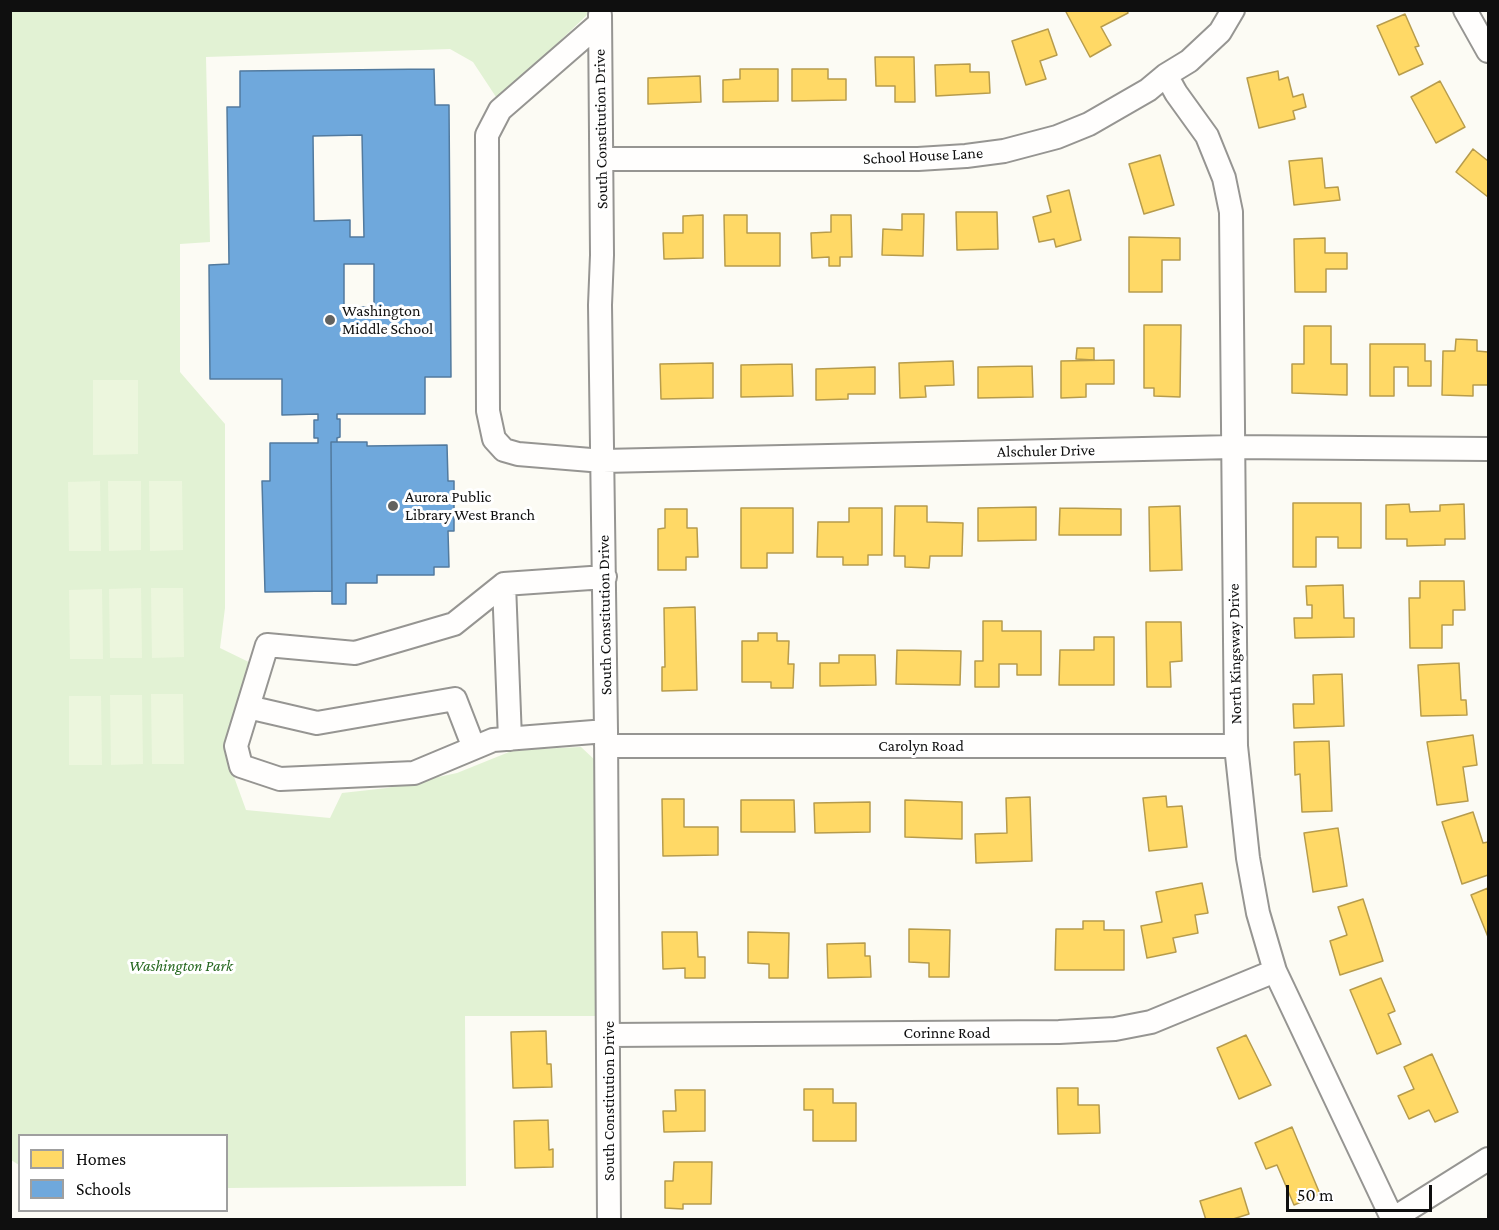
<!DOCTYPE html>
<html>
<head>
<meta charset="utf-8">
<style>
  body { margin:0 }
  #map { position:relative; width:1499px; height:1230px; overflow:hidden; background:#fcfbf4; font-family:"Crimson Pro",serif }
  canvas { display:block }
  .frame { position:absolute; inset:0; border:12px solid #0f0f0f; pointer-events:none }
  .legend { position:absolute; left:18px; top:1134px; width:210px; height:78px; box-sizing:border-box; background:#fff; border:2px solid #9f9f9f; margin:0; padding:8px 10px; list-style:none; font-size:18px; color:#0f0f0f }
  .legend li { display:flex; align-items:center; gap:12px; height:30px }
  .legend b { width:30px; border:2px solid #9f9f9f }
  .scale { position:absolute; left:1286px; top:1185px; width:146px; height:27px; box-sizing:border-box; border:3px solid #0f0f0f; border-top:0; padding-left:8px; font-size:18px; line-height:21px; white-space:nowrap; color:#0f0f0f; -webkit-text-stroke:4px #fff; paint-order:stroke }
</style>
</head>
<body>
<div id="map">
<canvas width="1499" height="1230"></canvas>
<div class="frame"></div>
<ul class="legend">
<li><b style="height:16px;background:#ffd966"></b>Homes</li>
<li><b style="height:16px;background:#6fa8dc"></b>Schools</li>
</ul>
<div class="scale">50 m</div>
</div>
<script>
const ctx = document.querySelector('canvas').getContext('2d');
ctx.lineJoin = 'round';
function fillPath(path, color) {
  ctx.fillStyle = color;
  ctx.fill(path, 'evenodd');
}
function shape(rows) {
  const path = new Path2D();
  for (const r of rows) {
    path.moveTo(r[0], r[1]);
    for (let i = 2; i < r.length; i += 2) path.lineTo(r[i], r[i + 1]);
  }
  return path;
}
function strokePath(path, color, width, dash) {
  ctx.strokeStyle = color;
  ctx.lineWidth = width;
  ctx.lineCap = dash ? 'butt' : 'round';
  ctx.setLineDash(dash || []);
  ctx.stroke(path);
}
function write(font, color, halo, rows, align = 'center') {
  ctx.font = font + ' "Crimson Pro",serif';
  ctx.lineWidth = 6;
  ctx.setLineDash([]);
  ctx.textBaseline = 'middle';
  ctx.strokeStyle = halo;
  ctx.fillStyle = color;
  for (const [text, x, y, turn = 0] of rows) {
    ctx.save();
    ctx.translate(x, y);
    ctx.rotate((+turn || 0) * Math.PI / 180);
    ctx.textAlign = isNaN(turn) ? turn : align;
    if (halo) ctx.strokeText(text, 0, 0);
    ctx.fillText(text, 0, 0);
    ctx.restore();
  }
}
fillPath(shape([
  [11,11,589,11,586,16,498,100,473,62,450,49,206,57,210,242,180,244,180,372,225,424,225,608,220,648,257,666,229,763,246,810,330,818,342,793,387,788,457,773,514,750,581,747,596,761,598,1016,465,1016,466,1186,227,1188,226,1136,20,1136,19,1165,11,1160]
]), '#e2f2d4');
fillPath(shape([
  [93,380,138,380,138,454,93,455],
  [100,481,101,551,69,551,68,482],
  [108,481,141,481,141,550,109,551],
  [149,481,182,481,183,550,150,551],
  [141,588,142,658,110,658,109,589],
  [151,588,183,588,184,657,152,658],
  [102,589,103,659,70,659,69,590],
  [151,694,183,694,184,764,152,764],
  [110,695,142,695,143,764,111,765],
  [69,696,101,696,102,765,69,765]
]), '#ecf6dd');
const homes = shape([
  [1065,10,1127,10,1128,13,1101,27,1111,45,1090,57,1065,10],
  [1405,14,1419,46,1415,47,1423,64,1399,75,1377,26,1405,14],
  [1048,29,1057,55,1040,61,1046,79,1026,85,1012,41,1048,29],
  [875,57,914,57,915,102,895,102,895,86,876,86,875,57],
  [970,64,970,72,989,72,990,93,936,96,935,65,970,64],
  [740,69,778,69,778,101,723,102,723,80,740,79,740,69],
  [792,69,828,69,828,79,846,79,846,100,792,101,792,69],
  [1278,71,1279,80,1288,77,1293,97,1303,94,1306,107,1293,111,1295,119,1259,128,1247,78,1278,71],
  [700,76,701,102,648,104,648,78,700,76],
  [1440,81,1465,127,1436,143,1411,97,1440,81],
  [1473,149,1488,161,1488,197,1456,172,1473,149],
  [1160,155,1174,205,1144,214,1129,164,1160,155],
  [1322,158,1325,188,1338,187,1340,200,1294,205,1289,161,1322,158],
  [1069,190,1081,240,1056,247,1054,239,1039,242,1033,217,1051,212,1047,196,1069,190],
  [956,212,997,212,998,249,957,250,956,212],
  [902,214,924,214,923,256,882,255,883,229,902,230,902,214],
  [703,215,703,258,664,259,663,233,683,233,683,216,703,215],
  [724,215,747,215,747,233,780,233,780,266,725,266,724,215],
  [831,215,851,215,852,257,840,257,840,266,829,266,829,257,812,258,811,233,831,232,831,215],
  [1129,237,1180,238,1180,260,1162,260,1162,292,1129,292,1129,237],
  [1325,238,1325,253,1347,253,1347,269,1326,269,1326,292,1295,292,1294,239,1325,238],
  [1144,325,1181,325,1180,397,1154,396,1154,388,1144,388,1144,325],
  [1304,326,1331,326,1331,364,1347,364,1347,395,1292,393,1292,364,1304,364,1304,326],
  [1456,339,1477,340,1477,351,1488,352,1488,385,1473,385,1473,396,1442,395,1443,351,1455,351,1456,339],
  [1370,344,1425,344,1425,361,1431,361,1431,386,1408,386,1408,367,1394,367,1394,396,1370,396,1370,344],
  [1077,348,1094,348,1094,360,1076,359,1077,348],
  [1114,360,1114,384,1086,384,1086,397,1061,398,1061,361,1114,360],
  [953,361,954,385,925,386,926,397,900,398,899,363,953,361],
  [713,363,713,398,661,399,660,364,713,363],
  [792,364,793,396,741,397,741,365,792,364],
  [1032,366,1033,397,978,398,978,367,1032,366],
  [875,367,875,394,848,394,848,399,816,400,816,369,875,367],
  [1293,503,1361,503,1361,548,1338,548,1338,537,1316,537,1316,567,1293,567,1293,503],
  [1409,504,1410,512,1440,511,1440,505,1464,504,1465,539,1445,539,1445,545,1407,546,1407,539,1386,539,1386,505,1409,504],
  [895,506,927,506,927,522,963,523,962,556,930,556,929,568,905,567,905,556,894,556,895,506],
  [1180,506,1182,570,1150,571,1149,507,1180,506],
  [1036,507,1036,540,978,541,978,508,1036,507],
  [741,508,793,508,793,553,767,553,767,568,741,568,741,508],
  [849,508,882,508,882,555,868,555,868,565,843,565,843,557,817,557,818,522,849,522,849,508],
  [1060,508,1121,509,1121,535,1059,535,1060,508],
  [665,509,687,509,687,528,697,528,698,557,686,557,686,570,658,570,658,529,665,528,665,509],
  [1420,581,1464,581,1465,610,1453,610,1453,625,1442,625,1442,648,1410,648,1409,598,1420,598,1420,581],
  [1343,585,1344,618,1354,618,1354,637,1295,638,1294,618,1312,618,1312,605,1307,605,1306,586,1343,585],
  [695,607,697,690,662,691,662,667,665,667,664,608,695,607],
  [983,621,1002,621,1002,631,1041,631,1041,675,1017,675,1017,664,999,664,999,687,975,687,975,661,983,661,983,621],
  [1146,622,1181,622,1182,661,1170,662,1171,687,1147,687,1146,622],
  [758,633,777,633,777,641,789,641,788,664,794,664,793,688,771,688,771,682,742,682,742,641,758,641,758,633],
  [1094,637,1114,637,1114,685,1059,685,1060,650,1094,650,1094,637],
  [897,650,961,651,960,685,896,684,897,650],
  [839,655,875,655,876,685,820,686,820,663,839,663,839,655],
  [1459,663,1461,700,1466,700,1467,715,1421,716,1418,665,1459,663],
  [1342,674,1344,726,1294,728,1293,704,1314,704,1313,675,1342,674],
  [1473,735,1477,765,1463,767,1468,801,1437,805,1427,742,1473,735],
  [1329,741,1332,811,1302,812,1300,774,1295,775,1294,742,1329,741],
  [1166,796,1167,807,1182,806,1187,847,1149,851,1143,798,1166,796],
  [1030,797,1032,861,976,863,975,834,1007,833,1006,798,1030,797],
  [662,799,684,799,684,827,718,827,718,855,663,856,662,799],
  [741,800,794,800,795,832,741,832,741,800],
  [905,800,962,802,962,839,905,837,905,800],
  [870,802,870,832,815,833,814,803,870,802],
  [1473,812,1483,843,1488,842,1488,875,1462,884,1442,822,1473,812],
  [1338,828,1347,886,1313,892,1304,833,1338,828],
  [1202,883,1208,913,1195,915,1198,933,1173,938,1176,952,1147,958,1141,926,1162,922,1156,892,1202,883],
  [1488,888,1488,937,1471,895,1488,888],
  [1363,899,1383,961,1340,975,1330,941,1347,935,1338,907,1363,899],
  [1083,921,1104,921,1104,930,1124,930,1124,970,1055,970,1056,929,1083,929,1083,921],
  [909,929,950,930,949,977,929,977,929,963,909,962,909,929],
  [662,932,697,932,698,957,705,957,705,978,685,978,685,968,663,969,662,932],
  [748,932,789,933,788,978,769,978,769,964,748,963,748,932],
  [865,943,865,956,870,956,871,977,828,978,827,944,865,943],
  [1381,978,1395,1011,1388,1014,1401,1044,1377,1054,1350,990,1381,978],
  [546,1031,547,1064,551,1064,552,1087,513,1088,511,1032,546,1031],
  [1246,1035,1271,1085,1239,1099,1217,1048,1246,1035],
  [1432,1054,1458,1112,1435,1122,1429,1110,1409,1119,1398,1096,1414,1089,1404,1067,1432,1054],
  [1057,1088,1078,1088,1078,1105,1099,1105,1100,1133,1058,1134,1057,1088],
  [804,1089,833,1089,833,1103,856,1103,856,1141,813,1141,813,1110,804,1110,804,1089],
  [675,1090,705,1090,705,1131,664,1132,663,1111,676,1111,675,1090],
  [548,1120,549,1150,553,1149,553,1167,515,1168,514,1121,548,1120],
  [1292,1127,1320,1194,1294,1205,1277,1165,1266,1169,1255,1143,1292,1127],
  [674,1162,712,1162,711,1204,683,1204,683,1209,665,1208,665,1181,673,1181,674,1162],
  [1241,1188,1249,1214,1230,1220,1206,1220,1200,1201,1241,1188]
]);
fillPath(homes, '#ffd966');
strokePath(homes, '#b79c4c', 1.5);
const schools = shape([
  [434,69,435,105,449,105,451,377,425,377,425,414,337,414,337,419,340,419,340,437,337,438,337,442,331,442,332,591,265,592,262,481,270,481,270,443,318,443,318,438,314,438,314,420,318,420,318,414,282,415,282,379,210,379,209,265,229,264,227,107,240,107,240,71,434,69],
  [362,135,364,237,350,237,350,220,314,221,313,136,362,135],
  [344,264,374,264,374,307,344,307,344,264],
  [331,442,367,442,367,446,447,445,448,481,454,481,454,531,448,531,449,567,434,567,434,575,377,575,377,583,346,583,346,604,332,604,331,442]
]);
fillPath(schools, '#6fa8dc');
strokePath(schools, '#527a9e', 1.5);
const minor = shape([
  [1465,10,1488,51],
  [600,15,602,255,600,305,606,731,609,1220],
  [600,23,500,110,487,135,488,411,494,439,504,450,518,454,603,461,1233,447,1488,449],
  [1166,75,1176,93,1207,136,1224,178,1231,212,1236,746,1248,858,1258,913,1275,971,1393,1220],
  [602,159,918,159,966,156,1004,151,1057,137,1089,124,1148,90,1166,75,1189,61,1220,32,1233,10],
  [605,577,504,584,454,624,355,653,267,645,236,746,241,766,280,779,414,773,493,740,606,731],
  [504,584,510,739],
  [248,707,317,723,455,699,474,748],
  [606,746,1236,746],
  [609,1035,1059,1032,1115,1029,1151,1022,1275,971],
  [1391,1220,1488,1159]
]);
strokePath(minor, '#969592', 26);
strokePath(minor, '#fffefd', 22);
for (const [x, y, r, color] of [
  [330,320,6,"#62625f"],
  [393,506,6,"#62625f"]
]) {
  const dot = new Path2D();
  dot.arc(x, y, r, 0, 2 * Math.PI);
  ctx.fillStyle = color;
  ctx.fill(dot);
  strokePath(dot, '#fff', 2);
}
write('16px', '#0f0f0f', '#fff', [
  ["South Constitution Drive",601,129,-91],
  ["School House Lane",923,156,-3],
  ["Alschuler Drive",1046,451,-1],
  ["South Constitution Drive",605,615,-91],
  ["North Kingsway Drive",1235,654,-91],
  ["Carolyn Road",921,746],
  ["Corinne Road",947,1033],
  ["South Constitution Drive",609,1101,-90]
]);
write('16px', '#0f0f0f', '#fff', [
  ["Washington",342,311],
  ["Middle School",342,329],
  ["Aurora Public",405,497],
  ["Library West Branch",405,515]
], 'left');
write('italic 16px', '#24671e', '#fff', [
  ["Washington Park",181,966]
]);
</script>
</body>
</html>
